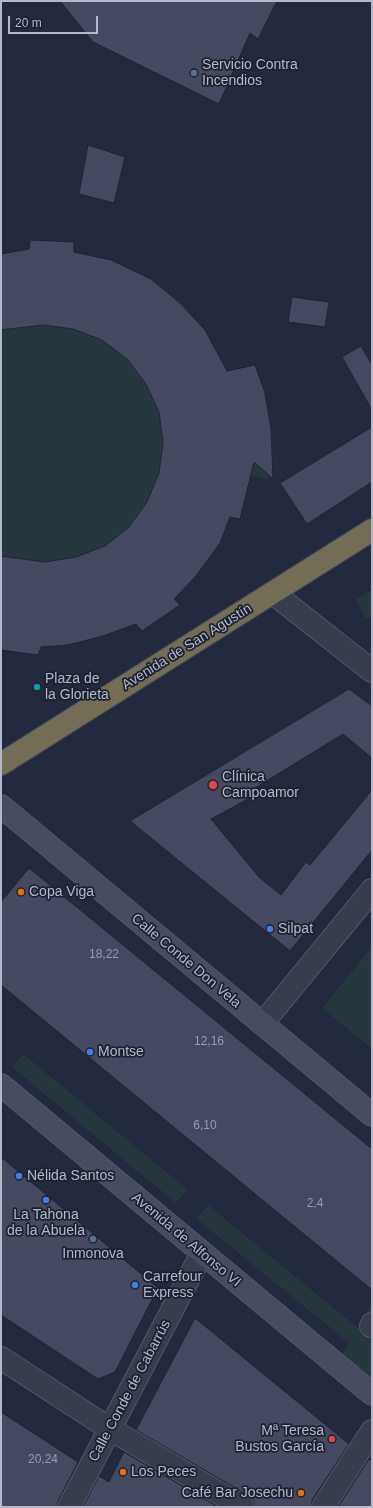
<!DOCTYPE html>
<html>
<head>
<meta charset="utf-8">
<style>
  body { margin:0 }
  #map { position:relative; width:373px; height:1508px; overflow:hidden; background:#242a3d; font-family:Arial,sans-serif }
  canvas { display:block }
  .frame { position:absolute; inset:0; border:2px solid #b4b8c8; pointer-events:none }
  .scale { position:absolute; left:8px; top:16px; width:90px; height:18px; box-sizing:border-box; border:2px solid #b4b8c8; border-top:0; padding-left:5px; font-size:12px; line-height:14px; white-space:nowrap; color:#b4b8c8; -webkit-text-stroke:3px #1d2232; paint-order:stroke }
</style>
</head>
<body>
<div id="map">
<canvas width="373" height="1508"></canvas>
<div class="frame"></div>
<div class="scale">20 m</div>
</div>
<script>
const ctx = document.querySelector('canvas').getContext('2d');
ctx.lineJoin = 'round';
function fillPath(path, color) {
  ctx.fillStyle = color;
  ctx.fill(path, 'evenodd');
}
function shape(rows) {
  const path = new Path2D();
  for (const r of rows) {
    path.moveTo(r[0], r[1]);
    for (let i = 2; i < r.length; i += 2) path.lineTo(r[i], r[i + 1]);
  }
  return path;
}
function strokePath(path, color, width, dash) {
  ctx.strokeStyle = color;
  ctx.lineWidth = width;
  ctx.lineCap = dash ? 'butt' : 'round';
  ctx.setLineDash(dash || []);
  ctx.stroke(path);
}
function write(font, color, halo, rows, align = 'center') {
  ctx.font = font + ' Arial,sans-serif';
  ctx.lineWidth = 3.5;
  ctx.setLineDash([]);
  ctx.textBaseline = 'middle';
  ctx.strokeStyle = halo;
  ctx.fillStyle = color;
  for (const [text, x, y, turn = 0] of rows) {
    ctx.save();
    ctx.translate(x, y);
    ctx.rotate((+turn || 0) * Math.PI / 180);
    ctx.textAlign = isNaN(turn) ? turn : align;
    if (halo) ctx.strokeText(text, 0, 0);
    ctx.fillText(text, 0, 0);
    ctx.restore();
  }
}
fillPath(shape([
  [30,240,74,242,74,252,151,279,180,303,205,330,227,371,255,365,265,393,271,429,272,452,268,480,251,475,240,519,230,517,220,543,196,576,142,631,136,624,103,636,68,645,41,647,38,655,1,650,1,254,29,249],
  [372,589,372,615,366,619,355,600],
  [372,947,372,1049,322,1008],
  [23,1054,187,1189,176,1203,12,1067],
  [208,1205,358,1328,372,1303,372,1394,337,1365,349,1343,197,1219]
]), '#26373e');
const building = shape([
  [60,1,277,1,258,39,250,33,219,104,93,42,60,1],
  [88,145,125,157,114,203,79,194,88,145],
  [30,240,74,242,74,252,111,260,151,279,180,303,205,330,227,371,255,365,265,393,271,429,273,479,254,462,240,519,230,517,220,543,196,576,174,599,180,605,142,631,136,624,103,636,68,645,41,647,38,655,1,650,1,556,45,562,76,557,105,546,129,527,147,502,159,473,163,443,159,412,146,384,127,359,102,340,73,329,43,325,1,330,1,254,29,249,30,240],
  [292,297,329,302,325,327,288,322,292,297],
  [361,346,372,365,372,410,342,357,361,346],
  [372,427,372,482,307,524,280,483,372,427],
  [349,689,372,706,372,758,343,734,247,793,250,798,211,819,259,877,281,895,306,862,310,865,372,790,372,850,290,951,130,821,349,689],
  [29,868,372,1149,372,1290,1,985,1,902,29,868],
  [1,1157,158,1288,115,1372,98,1379,1,1315,1,1157],
  [195,1318,349,1444,312,1500,311,1507,255,1507,254,1501,249,1496,136,1430,195,1318],
  [1,1412,78,1462,58,1501,57,1507,1,1507,1,1412],
  [124,1452,218,1507,83,1507,99,1476,109,1482,124,1452],
  [369,1459,372,1462,372,1507,338,1507,369,1459]
]);
fillPath(building, '#44495f');
strokePath(building, '#1f2434', 1);
const street = shape([
  [273,593,372,671],
  [262,1024,372,890],
  [371,1326,372,1324],
  [1,1358,110,1429,243,1507],
  [69,1507,202,1253],
  [323,1507,372,1431]
]);
const secondary = shape([
  [1,806,372,1115],
  [1,1085,372,1394]
]);
const highway = shape([
  [1,764,372,530]
]);
strokePath(street, '#535868', 24);
strokePath(secondary, '#535868', 24);
strokePath(highway, '#404555', 24);
strokePath(street, '#383d4d', 22);
strokePath(secondary, '#464b60', 22);
strokePath(highway, '#736d56', 22);
for (const [x, y, r, color] of [
  [194,73,4,"#5c6f8a"],
  [37,687,4,"#0f9aa8"],
  [213,785,5,"#e0444e"],
  [21,892,4,"#e8710a"],
  [270,929,4,"#3f7fe0"],
  [90,1052,4,"#3f7fe0"],
  [19,1176,4,"#3f7fe0"],
  [46,1200,4,"#3f7fe0"],
  [93,1239,4,"#5c6f8a"],
  [135,1285,4,"#3f7fe0"],
  [332,1439,4,"#e0444e"],
  [123,1472,4,"#e8710a"],
  [301,1493,4,"#e8710a"]
]) {
  const dot = new Path2D();
  dot.arc(x, y, r, 0, 2 * Math.PI);
  ctx.fillStyle = color;
  ctx.fill(dot);
  strokePath(dot, '#1d2232', 1.5);
}
write('12px', '#989cae', null, [
  ["18,22",104,955],
  ["12,16",209,1042],
  ["6,10",205,1126],
  ["2,4",315,1204],
  ["20,24",43,1460]
]);
write('14px', '#b4b8c8', '#1d2232', [
  ["Servicio Contra",202,65],
  ["Incendios",202,81],
  ["Plaza de",45,679],
  ["la Glorieta",45,695],
  ["Clínica",222,777],
  ["Campoamor",222,793],
  ["Copa Viga",29,892],
  ["Silpat",278,929],
  ["Montse",98,1052],
  ["Nélida Santos",27,1176],
  ["La Tahona",46,1215,"center"],
  ["de la Abuela",46,1231,"center"],
  ["Inmonova",93,1254,"center"],
  ["Carrefour",143,1277],
  ["Express",143,1293],
  ["Mª Teresa",324,1431,"right"],
  ["Bustos García",324,1447,"right"],
  ["Los Peces",131,1472],
  ["Café Bar Josechu",293,1493,"right"]
], 'left');
write('14px', '#b4b8c8', '#1d2232', [
  ["Avenida de San Agustín",187,647,-32],
  ["Calle Conde Don Vela",186,961,40],
  ["Avenida de Alfonso VI",186,1240,40],
  ["Calle Conde de Cabarrús",130,1391,-62]
]);
</script>
</body>
</html>
